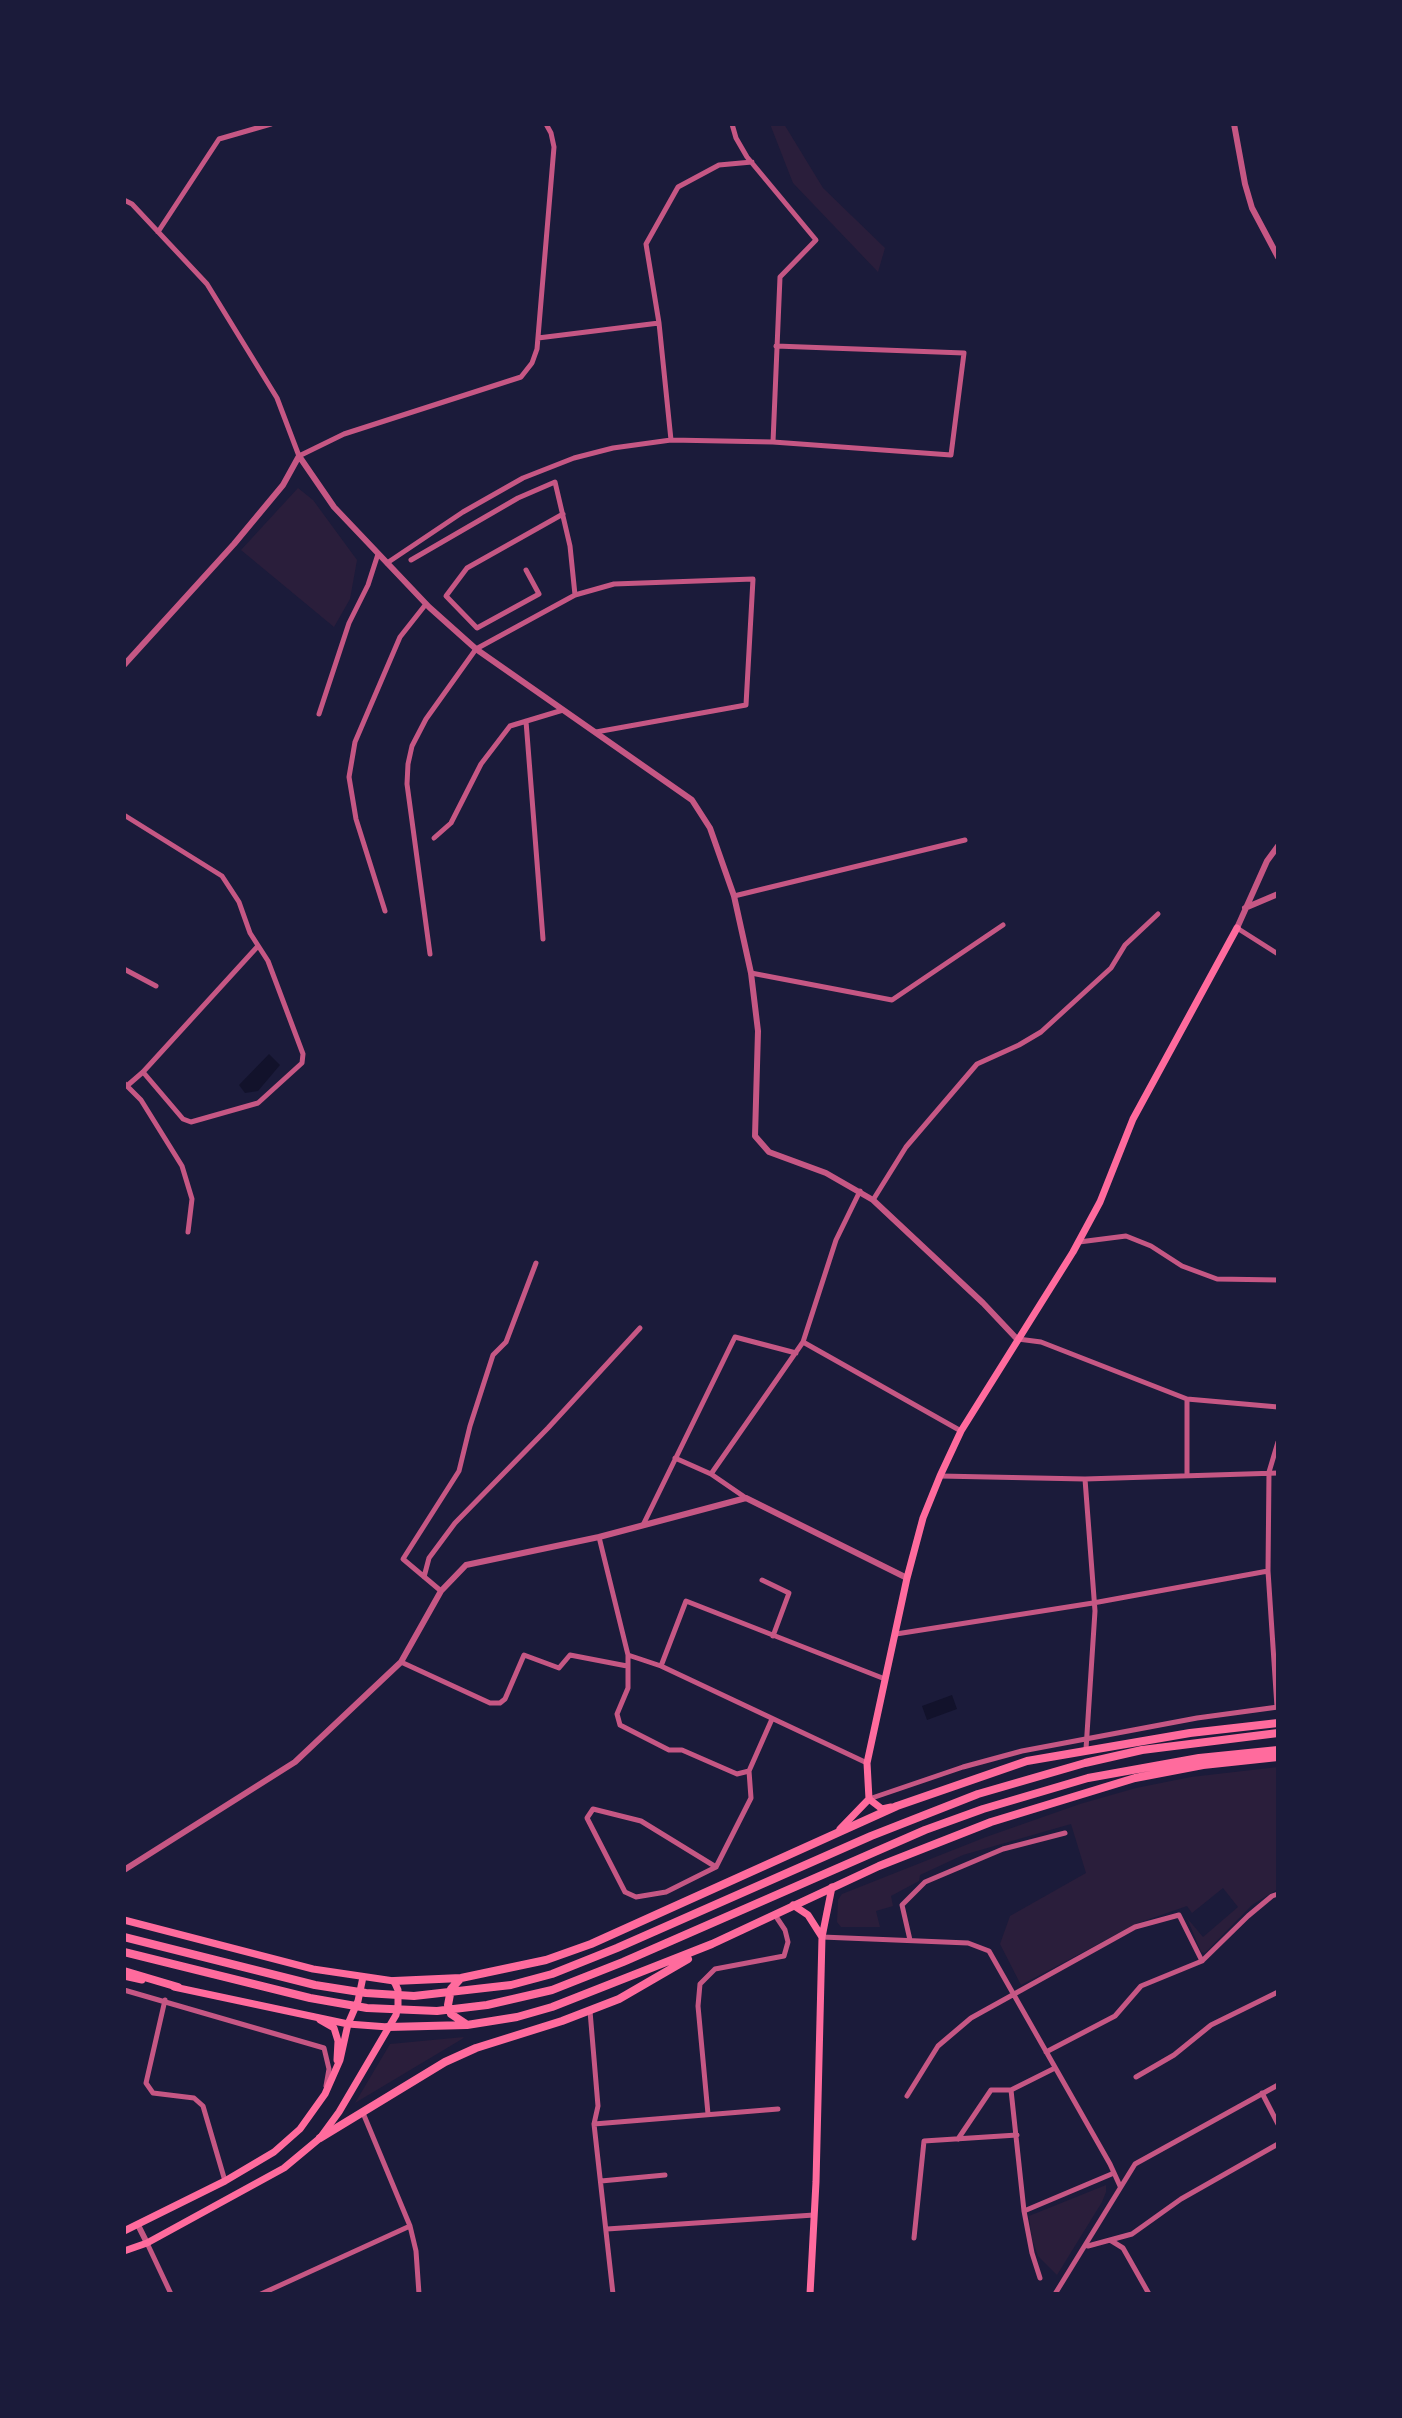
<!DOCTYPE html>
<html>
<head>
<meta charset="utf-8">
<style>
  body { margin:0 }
  #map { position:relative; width:1402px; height:2418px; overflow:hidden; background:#1b1b3a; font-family:"Space Grotesk",sans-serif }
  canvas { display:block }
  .frame { position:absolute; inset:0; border:126px solid #1b1b3a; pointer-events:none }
</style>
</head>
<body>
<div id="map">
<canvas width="1402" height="2418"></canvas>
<div class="frame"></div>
</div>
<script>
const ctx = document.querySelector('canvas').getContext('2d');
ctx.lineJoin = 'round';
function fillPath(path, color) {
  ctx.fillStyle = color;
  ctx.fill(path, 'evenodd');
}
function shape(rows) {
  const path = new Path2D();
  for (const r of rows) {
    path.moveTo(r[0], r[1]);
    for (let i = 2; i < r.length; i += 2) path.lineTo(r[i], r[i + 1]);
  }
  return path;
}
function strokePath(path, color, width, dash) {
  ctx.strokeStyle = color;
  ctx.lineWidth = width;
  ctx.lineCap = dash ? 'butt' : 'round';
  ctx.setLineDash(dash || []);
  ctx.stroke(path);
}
fillPath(shape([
  [770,124,784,124,823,188,885,248,878,272,793,183],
  [298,488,313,500,357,560,350,599,334,627,241,550],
  [1278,1767,1278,1889,1252,1905,1205,1953,1201,1952,1187,1918,1203,1937,1238,1907,1223,1888,1192,1913,1187,1906,1138,1923,1021,1985,1000,1944,1010,1916,1086,1873,1071,1824,963,1855,920,1875,919,1881,891,1896,893,1906,876,1911,880,1927,841,1927,837,1922,838,1900,842,1894,986,1837,1080,1804,1136,1788,1191,1777],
  [464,2037,462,2039,355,2103,390,2044],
  [1106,2185,1106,2192,1102,2202,1057,2275,1038,2256,1032,2239,1029,2216]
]), '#2a1e3b');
fillPath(shape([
  [269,1054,280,1065,258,1091,245,1093,239,1085],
  [952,1695,957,1709,927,1720,922,1706]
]), '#12122b');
strokePath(shape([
  [732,124,736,138,747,157,816,240,780,277,773,442],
  [124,200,132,204,207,284,277,398,299,456,344,434,521,377,532,363,537,349,554,147,551,133,546,124],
  [158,232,219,139,271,124],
  [538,338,659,323],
  [671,440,659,323,646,244,678,187,719,165,752,162],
  [411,560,518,498,555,482,570,546,575,595],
  [387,563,463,512,523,478,574,458,613,448,671,440,773,442,951,455,964,353,776,346],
  [526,570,539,594,477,628,446,596,467,568,563,514],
  [319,714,349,623,368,585,378,554],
  [526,721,543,939],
  [124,815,222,876,239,902,250,933,268,961,303,1054,302,1063,258,1103,191,1122,183,1119,143,1072],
  [434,838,451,823,481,764,510,726,563,710],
  [734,896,965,840],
  [385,911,356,819,349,777,355,742,400,637,426,604],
  [1237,928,1278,954],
  [430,954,407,784,408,764,412,746,426,719,476,649,575,595,614,584,753,579,746,705,596,732],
  [124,969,156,986],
  [751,973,892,1000,1003,925],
  [124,1083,141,1100,182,1166,192,1199,188,1232],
  [128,1085,143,1072,258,946],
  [873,1200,906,1147,977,1064,1019,1045,1041,1032,1111,968,1125,945,1158,914],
  [1079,1242,1126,1236,1151,1246,1182,1266,1217,1279,1278,1280],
  [1018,1339,1041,1342,1187,1399,1278,1407],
  [803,1342,836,1240,860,1191],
  [1187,1399,1187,1476],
  [675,1458,711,1474,746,1498],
  [711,1474,803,1342,961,1431],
  [940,1476,1085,1479,1278,1473],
  [1085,1479,1095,1611,1086,1749],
  [643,1525,735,1337,796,1353],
  [599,1537,628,1655,661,1666,867,1763],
  [424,1577,429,1558,455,1523,548,1428,640,1328],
  [762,1580,789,1593,773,1636],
  [441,1591,403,1559,459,1471,470,1426,493,1355,506,1342,536,1263],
  [896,1634,1093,1603,1268,1571],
  [628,1655,628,1688,617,1714,620,1725,669,1750,682,1750,737,1774,749,1771],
  [401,1662,490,1703,500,1703,505,1699,524,1655,559,1668,570,1655,627,1666],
  [661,1666,686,1601,885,1679],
  [1277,1707,1268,1571,1269,1472,1278,1442],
  [869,1799,963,1767,1022,1751,1197,1718,1278,1707],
  [716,1867,666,1892,636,1897,625,1892,587,1818,593,1809,641,1821,716,1867,751,1798,749,1771,772,1719],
  [822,1937,968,1943,989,1951,1110,2164,1120,2186],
  [910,1940,902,1905,925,1882,1003,1849,1065,1833],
  [124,1990,324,2048,329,2069,326,2086],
  [165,2000,146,2083,153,2093,194,2098,203,2106,225,2181],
  [590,2011,598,2106,594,2124,613,2294],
  [1046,2052,1115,2016,1141,1986,1202,1961,1248,1916,1272,1896,1278,1894],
  [1136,2077,1174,2055,1211,2025,1278,1992],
  [1011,2090,1024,2211,1032,2253,1040,2278],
  [1262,2093,1278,2124],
  [907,2096,938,2046,971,2018,1135,1927,1179,1915,1202,1961],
  [363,2113,410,2226,416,2251,419,2294],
  [708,2114,698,2006,700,1984,715,1969,784,1956,788,1942,785,1930,775,1915],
  [594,2124,778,2109],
  [958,2139,991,2090,1011,2090,1055,2068],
  [601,2181,665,2175],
  [1024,2211,1114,2173],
  [607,2229,814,2215],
  [914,2238,924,2141,1017,2135],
  [1110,2240,1132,2234,1181,2199,1278,2144],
  [147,2243,171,2294],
  [1088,2246,1110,2240,1123,2248,1149,2294],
  [261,2294,410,2226],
  [1055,2294,1135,2164,1278,2085]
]), '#c65784', 5);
strokePath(shape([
  [1234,124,1245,184,1252,208,1278,257],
  [124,665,234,544,283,485,299,456,334,507,429,607,476,649,692,800,710,828,734,896,751,973,758,1031,755,1136,769,1152,826,1173,873,1200,983,1303,1017,1339],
  [1245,908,1278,894],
  [1237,928,1267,861,1278,846],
  [124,1870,295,1762,401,1662,441,1591,466,1565,599,1537,746,1498,907,1578],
  [138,2225,147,2243]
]), '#c65784', 6);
strokePath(shape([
  [869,1799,867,1763,907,1578,923,1518,940,1476,961,1431,1073,1252,1100,1202,1133,1119,1237,928],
  [869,1799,882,1809,891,1807],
  [840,1829,869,1799],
  [793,1905,808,1915,822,1937],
  [124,1920,313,1969,394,1981,398,1990,398,2005,396,2015,339,2112,320,2138,284,2168,147,2243,124,2251],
  [124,1976,142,1980],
  [174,1987,348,2024,388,2027],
  [320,2020,334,2028,338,2041,337,2060],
  [124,2231,225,2181,274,2152,300,2129,325,2094,340,2060,348,2024,358,2001,363,1977],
  [810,2294,816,2182,822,1937,832,1887]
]), '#ff6b9d', 7);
strokePath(shape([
  [124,1937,315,1985,366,1993,414,1996,511,1985,552,1974,617,1948,871,1836,978,1794,1085,1763,1142,1750,1278,1733],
  [124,1952,310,1998,367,2008,437,2011,487,2005,552,1990,623,1962,925,1830,983,1809,1088,1778,1199,1758,1278,1750],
  [124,1971,178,1987],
  [460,1979,451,1989,448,2005,451,2014,466,2024],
  [394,1981,461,1978,546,1960,591,1944,897,1806,1027,1761,1190,1733,1278,1723],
  [388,2027,467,2025,517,2017,552,2007,712,1944,879,1866,991,1822,1135,1778,1203,1765,1278,1757],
  [320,2138,445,2062,476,2048,562,2021,619,1999,688,1959]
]), '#ff6b9d', 8);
</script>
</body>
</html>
